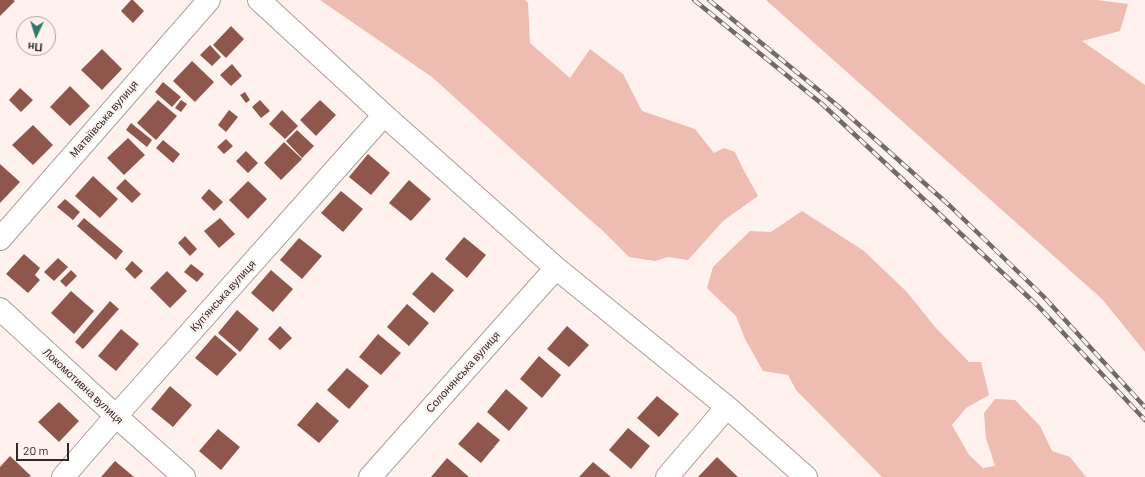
<!DOCTYPE html>
<html>
<head>
<meta charset="utf-8">
<style>
  body { margin:0 }
  #map { position:relative; width:1145px; height:477px; overflow:hidden; background:#fef1ee; font-family:Barlow,sans-serif }
  canvas { display:block }
  .north { position:absolute; left:16px; top:16px; width:40px; height:40px; box-sizing:border-box; background:#fef1ee; border:1px solid #aba19f; border-radius:50%; rotate:184deg; font-size:11px; font-weight:700; line-height:16px; text-align:center; color:#2f2a29 }
  .north::after { content:''; display:block; margin:auto; width:14px; height:18px; background:#32786e; clip-path:polygon(50% 0,100% 100%,50% 72%,0 100%) }
  .scale { position:absolute; left:16px; top:443px; width:53px; height:18px; box-sizing:border-box; border:2px solid #2f2a29; border-top:0; padding-left:5px; font-size:12px; line-height:14px; white-space:nowrap; color:#2f2a29; -webkit-text-stroke:3px #fef1ee; paint-order:stroke }
</style>
</head>
<body>
<div id="map">
<canvas width="1145" height="477"></canvas>
<div class="north">Пн</div>
<div class="scale">20 m</div>
</div>
<script>
const ctx = document.querySelector('canvas').getContext('2d');
ctx.lineJoin = 'round';
function fillPath(path, color) {
  ctx.fillStyle = color;
  ctx.fill(path, 'evenodd');
}
function shape(rows) {
  const path = new Path2D();
  for (const r of rows) {
    path.moveTo(r[0], r[1]);
    for (let i = 2; i < r.length; i += 2) path.lineTo(r[i], r[i + 1]);
  }
  return path;
}
function strokePath(path, color, width, dash) {
  ctx.strokeStyle = color;
  ctx.lineWidth = width;
  ctx.lineCap = dash ? 'butt' : 'round';
  ctx.setLineDash(dash || []);
  ctx.stroke(path);
}
function write(font, color, halo, rows, align = 'center') {
  ctx.font = font + ' Barlow,sans-serif';
  ctx.lineWidth = 4;
  ctx.setLineDash([]);
  ctx.textBaseline = 'middle';
  ctx.strokeStyle = halo;
  ctx.fillStyle = color;
  for (const [text, x, y, turn = 0] of rows) {
    ctx.save();
    ctx.translate(x, y);
    ctx.rotate((+turn || 0) * Math.PI / 180);
    ctx.textAlign = isNaN(turn) ? turn : align;
    if (halo) ctx.strokeText(text, 0, 0);
    ctx.fillText(text, 0, 0);
    ctx.restore();
  }
}
fillPath(shape([
  [320,0,525,0,528,3,530,43,570,78,590,49,623,74,642,111,695,129,714,153,724,148,735,152,742,167,758,196,723,221,688,260,668,257,655,261,629,257,602,230,589,219,432,77],
  [766,0,1097,0,1128,4,1120,31,1082,41,1145,85,1145,352,1102,299],
  [802,211,864,251,907,292,935,327,969,362,981,362,989,395,966,408,952,425,969,455,983,468,995,466,986,438,984,413,995,399,1015,400,1040,426,1052,451,1070,457,1086,477,882,477,796,390,788,375,763,371,745,339,736,316,707,288,713,267,750,231,771,232]
]), '#eebcb1');
fillPath(shape([
  [0,0,13,0,15,1,0,16],
  [131,0,133,0,144,11,133,23,121,11],
  [231,26,244,39,226,58,213,45],
  [210,45,221,57,212,66,200,55],
  [102,49,122,69,102,90,81,70],
  [192,61,214,82,195,102,173,81],
  [232,64,242,76,231,86,220,75],
  [163,82,181,97,172,107,155,92],
  [70,86,90,106,70,126,50,107],
  [20,88,33,100,21,112,9,100],
  [245,92,250,100,246,103,240,95],
  [158,100,177,116,156,140,137,123],
  [181,100,187,104,181,112,175,108],
  [260,100,270,111,261,118,252,107],
  [320,100,336,115,316,136,300,120],
  [229,110,238,117,226,132,218,125],
  [282,110,298,126,285,139,269,124],
  [131,123,152,140,147,147,126,130],
  [33,125,53,145,33,165,12,145],
  [297,130,314,146,302,158,286,141],
  [128,138,145,155,124,175,107,158],
  [226,139,233,146,224,154,217,147],
  [163,140,180,154,173,163,156,148],
  [284,142,302,159,281,180,264,163],
  [246,151,258,163,248,173,236,161],
  [368,154,390,173,371,195,349,177],
  [0,164,20,182,0,203],
  [93,176,118,199,100,218,75,196],
  [125,179,141,194,132,203,116,188],
  [409,180,431,199,411,221,389,203],
  [248,181,267,199,248,219,229,200],
  [209,189,223,202,214,211,201,198],
  [341,191,363,209,343,232,321,213],
  [65,199,80,212,73,220,57,207],
  [84,218,123,251,116,260,77,226],
  [220,218,235,234,219,248,204,231],
  [185,236,197,249,190,256,178,243],
  [464,237,486,255,467,278,445,259],
  [299,238,322,256,302,279,280,260],
  [24,254,40,268,35,275,40,280,28,293,6,274],
  [58,258,68,267,54,281,44,272],
  [132,261,143,271,135,279,125,269],
  [191,264,204,274,197,282,184,272],
  [71,270,77,276,66,287,60,281],
  [271,270,293,289,273,312,251,293],
  [167,271,187,291,170,308,150,288],
  [432,272,454,290,434,313,412,294],
  [71,291,94,311,74,334,51,313],
  [110,301,119,309,83,349,75,342],
  [407,304,429,323,409,346,387,327],
  [237,310,259,329,240,352,218,333],
  [280,326,292,338,280,350,268,339],
  [567,326,589,345,569,367,547,349],
  [121,329,139,344,116,371,98,356],
  [378,334,401,353,381,375,359,357],
  [215,335,237,354,217,376,195,358],
  [539,356,561,375,542,398,520,379],
  [347,368,369,386,349,409,327,390],
  [170,386,192,405,173,427,151,409],
  [506,389,528,408,509,431,487,412],
  [657,396,679,414,659,437,637,418],
  [59,402,79,421,59,442,38,422],
  [317,402,339,421,319,443,297,425],
  [478,422,500,440,481,463,458,444],
  [628,428,650,446,631,469,609,450],
  [218,429,240,447,221,470,199,451],
  [10,456,31,476,29,477,0,477,0,467],
  [717,457,738,477,698,477],
  [447,458,469,477,431,477],
  [115,461,134,477,101,477],
  [593,462,611,477,579,477]
]), '#8f574c');
const minor = shape([
  [259,0,384,115,556,268,727,407,806,477],
  [0,239,209,0],
  [0,309,116,416,184,477],
  [63,477,116,416,384,115],
  [370,477,556,268],
  [667,477,727,407]
]);
strokePath(minor, '#aa9e9b', 24);
strokePath(minor, '#fff', 22);
const rail = shape([
  [694,0,822,104,1038,306,1145,420],
  [709,0,838,106,950,206,1043,296,1145,407]
]);
strokePath(rail, '#716a68', 4.5);
strokePath(rail, '#fef1ee', 3, [9]);
write('11px', '#2f2a29', '#fef1ee', [
  ["Матвіївська вулиця",104,119,-49],
  ["Купʼянська вулиця",223,296,-48],
  ["Солонянська вулиця",463,372,-48],
  ["Локомотивна вулиця",83,386,43]
]);
</script>
</body>
</html>
